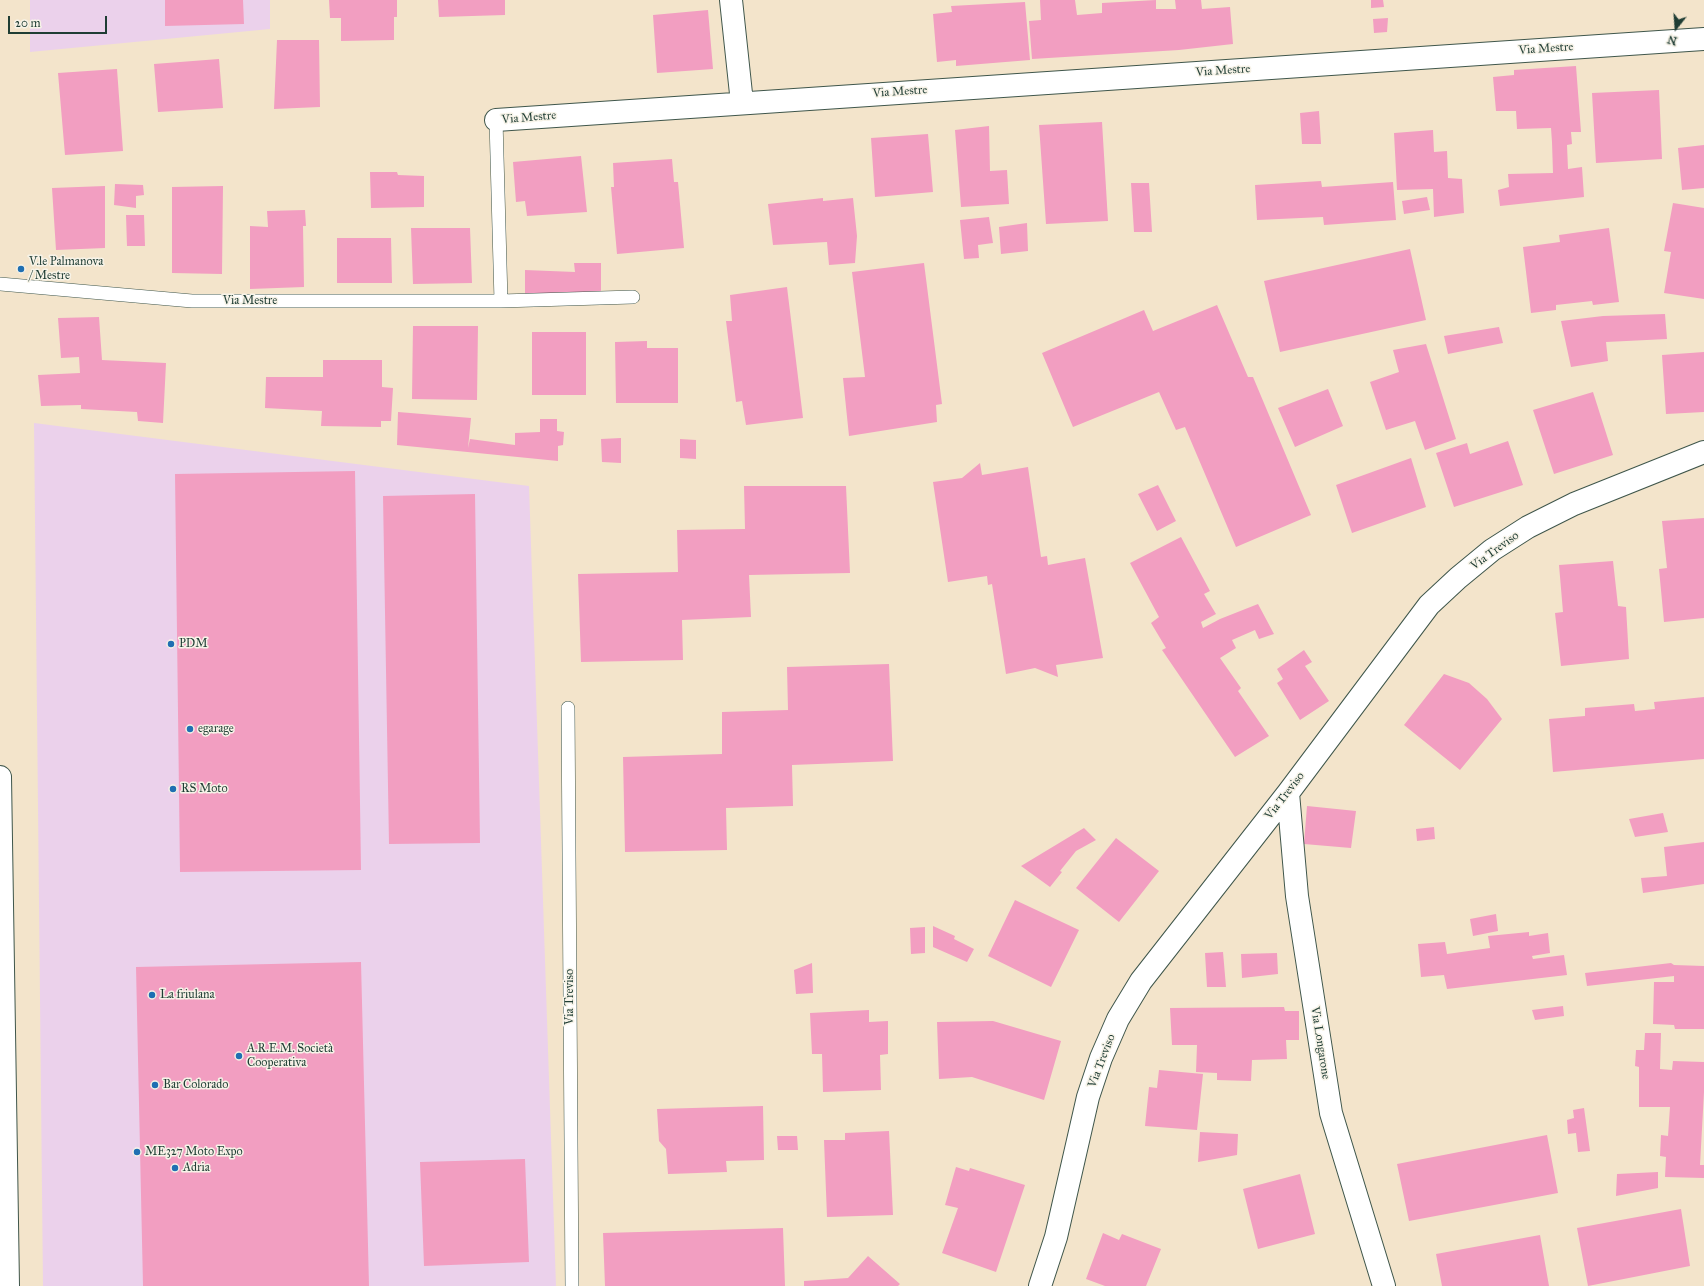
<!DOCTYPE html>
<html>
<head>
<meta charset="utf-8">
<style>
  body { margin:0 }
  #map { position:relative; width:1704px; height:1286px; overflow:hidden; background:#f3e4cb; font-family:"IM FELL Great Primer",serif }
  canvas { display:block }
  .north { position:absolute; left:1656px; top:8px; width:40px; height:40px; -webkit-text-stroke:3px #f7f3e8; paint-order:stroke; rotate:197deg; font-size:11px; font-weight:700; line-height:16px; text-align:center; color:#1f3d34 }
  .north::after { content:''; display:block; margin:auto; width:14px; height:18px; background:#1f3d34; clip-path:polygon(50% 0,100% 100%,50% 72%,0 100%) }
  .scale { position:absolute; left:8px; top:16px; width:99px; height:18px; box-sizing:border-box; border:2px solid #1f3d34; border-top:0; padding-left:5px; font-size:12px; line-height:14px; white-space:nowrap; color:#1f3d34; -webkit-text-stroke:3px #f7f3e8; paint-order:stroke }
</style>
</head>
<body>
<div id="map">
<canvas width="1704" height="1286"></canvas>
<div class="north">N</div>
<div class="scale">20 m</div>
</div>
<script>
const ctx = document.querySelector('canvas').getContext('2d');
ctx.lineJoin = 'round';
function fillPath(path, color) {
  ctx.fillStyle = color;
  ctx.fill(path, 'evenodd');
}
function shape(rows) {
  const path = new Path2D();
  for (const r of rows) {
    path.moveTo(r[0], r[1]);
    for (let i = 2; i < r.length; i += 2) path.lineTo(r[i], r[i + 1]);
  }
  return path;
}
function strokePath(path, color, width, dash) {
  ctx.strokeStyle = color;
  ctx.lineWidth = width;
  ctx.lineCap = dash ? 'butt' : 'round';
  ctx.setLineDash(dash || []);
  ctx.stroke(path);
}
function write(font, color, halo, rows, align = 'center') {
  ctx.font = font + ' "IM FELL Great Primer",serif';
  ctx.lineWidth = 3;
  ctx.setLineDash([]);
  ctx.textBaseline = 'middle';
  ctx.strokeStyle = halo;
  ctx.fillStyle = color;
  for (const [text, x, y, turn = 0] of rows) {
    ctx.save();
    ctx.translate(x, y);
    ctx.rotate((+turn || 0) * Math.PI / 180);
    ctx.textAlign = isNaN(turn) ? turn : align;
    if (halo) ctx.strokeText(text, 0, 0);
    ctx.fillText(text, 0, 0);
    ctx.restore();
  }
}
fillPath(shape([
  [30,0,270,0,270,29,30,52],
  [34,423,529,486,556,1286,43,1286]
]), '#ebd1eb');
fillPath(shape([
  [165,0,243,0,244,24,165,26],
  [329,0,397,0,397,17,394,17,394,40,341,41,341,18,330,18],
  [438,0,505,0,505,15,439,17],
  [1040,0,1075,0,1077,15,1102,13,1102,3,1156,0,1156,9,1176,9,1175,0,1201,0,1202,9,1230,7,1233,44,1179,50,1032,59,1029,21,1041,20],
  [1371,0,1383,0,1384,7,1371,8],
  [1025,2,1030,60,956,66,956,60,937,62,933,14,952,12,951,6],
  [708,10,713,69,657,73,653,15],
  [1388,18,1387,32,1374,33,1373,19],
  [277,40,319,40,320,107,274,109],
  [219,59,223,108,158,112,154,64],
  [1576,66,1581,132,1571,132,1572,144,1567,145,1568,169,1582,167,1584,197,1500,206,1498,190,1509,187,1508,174,1553,173,1552,142,1551,128,1517,129,1516,111,1496,111,1493,77,1514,75,1514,70],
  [117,69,123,151,65,155,58,73],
  [1659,90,1662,159,1596,163,1592,93],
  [1319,111,1321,144,1302,144,1300,113],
  [1102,122,1108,221,1046,224,1039,125],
  [989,126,990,171,1007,170,1009,204,961,207,955,130],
  [1433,130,1434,152,1447,151,1448,178,1462,179,1464,213,1434,217,1433,189,1397,190,1394,133],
  [928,134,933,192,875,197,871,138],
  [1704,145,1704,188,1682,190,1678,148],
  [581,156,587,212,527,216,525,201,516,202,513,162],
  [672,159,674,182,678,182,684,248,617,254,611,187,614,187,613,163],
  [370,172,397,172,398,175,424,176,424,207,371,208],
  [1321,181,1322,187,1393,182,1396,220,1324,225,1323,217,1257,220,1255,185],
  [1131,183,1149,183,1152,232,1134,232],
  [115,184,143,185,144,195,136,196,136,208,114,205],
  [105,186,105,248,56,250,52,188],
  [223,186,222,274,172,273,172,187],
  [1427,197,1430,210,1404,214,1402,201],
  [823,198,823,201,853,198,857,236,855,263,829,265,827,242,773,245,768,204],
  [1673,203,1704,208,1704,299,1664,293,1671,252,1664,251],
  [305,210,306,226,303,226,304,287,250,289,250,226,268,227,267,211],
  [126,215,144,215,145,246,127,246],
  [989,217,993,243,978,245,979,258,964,259,960,220],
  [1027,223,1028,251,1001,254,999,227],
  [411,228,470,228,472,283,413,284],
  [1609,228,1619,302,1593,305,1592,301,1556,305,1556,310,1531,313,1523,247,1560,242,1559,235],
  [337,238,391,238,392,283,337,283],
  [1410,249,1426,320,1280,352,1264,281],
  [574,263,601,263,601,293,525,296,525,270,575,272],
  [924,263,942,404,936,405,937,422,849,436,843,378,865,377,852,272],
  [787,287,803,418,746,425,742,401,736,402,726,321,732,321,730,295],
  [1217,305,1248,377,1253,377,1311,515,1236,547,1185,427,1176,430,1159,392,1073,427,1042,353,1144,310,1153,331],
  [1665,314,1667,339,1606,342,1608,361,1571,367,1561,321,1603,316],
  [99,317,102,360,166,363,163,423,138,421,137,412,81,409,81,405,41,406,38,375,80,373,79,357,61,358,58,318],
  [413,326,478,326,477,400,412,399],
  [1499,327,1503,343,1448,354,1444,336],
  [532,332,586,332,586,395,532,395],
  [647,341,647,348,678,348,678,403,616,403,615,342],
  [1426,344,1456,439,1425,450,1415,421,1386,430,1370,382,1399,372,1393,350],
  [1704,352,1704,412,1666,414,1662,355],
  [323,360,382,360,382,387,393,388,391,421,381,421,381,427,321,426,322,411,265,408,266,377,323,377],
  [1328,389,1343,426,1295,447,1278,408],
  [1593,392,1613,455,1554,474,1533,410],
  [398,412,471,418,468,448,470,439,515,445,515,433,540,432,540,419,557,419,557,431,564,432,563,445,558,446,558,461,397,445],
  [621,438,621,463,602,462,601,439],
  [680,439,696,440,696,459,680,458],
  [1508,441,1523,485,1454,507,1436,453,1467,443,1470,454],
  [1411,458,1426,507,1352,533,1336,485],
  [980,463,982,475,1028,467,1041,557,1047,556,1048,565,1085,558,1103,658,1056,665,1058,677,1035,668,1006,674,992,584,988,585,987,576,948,582,933,482,962,478],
  [355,471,361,870,180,872,175,474],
  [1158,485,1176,521,1157,531,1138,494],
  [744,486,846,486,850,573,749,575,751,617,682,620,683,660,581,662,578,574,678,572,677,530,745,529],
  [475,494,480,843,389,844,383,496],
  [1704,518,1704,618,1664,622,1659,569,1667,568,1662,521],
  [1181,537,1210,591,1204,594,1216,614,1201,622,1203,628,1220,619,1258,604,1274,634,1259,639,1255,630,1232,640,1236,648,1220,658,1241,688,1238,691,1269,736,1235,757,1162,650,1166,648,1151,623,1159,617,1130,563],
  [1613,561,1618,606,1626,607,1629,659,1561,666,1555,613,1563,612,1559,565],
  [1304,650,1312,662,1305,666,1329,701,1300,720,1277,683,1283,679,1277,669],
  [889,664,893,761,792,765,793,806,726,808,727,850,625,852,623,757,722,754,722,712,788,710,787,667],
  [1444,674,1469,683,1487,699,1502,719,1460,770,1404,725],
  [1704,697,1704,759,1553,772,1549,719,1585,716,1585,708,1634,704,1635,711,1655,709,1654,702],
  [1307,806,1356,811,1351,848,1304,844],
  [1663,813,1668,832,1635,837,1629,819],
  [1434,827,1435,839,1417,841,1416,829],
  [1084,828,1096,840,1076,851,1060,871,1062,872,1050,887,1021,866],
  [1116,838,1159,871,1119,922,1076,888],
  [1704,842,1704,884,1643,893,1641,878,1667,876,1664,847],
  [1015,900,1079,930,1051,987,988,956],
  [1496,914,1498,931,1473,936,1470,919],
  [933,926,955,936,954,939,974,949,967,962,933,947],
  [925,927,925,953,911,954,910,928],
  [1529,932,1529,936,1548,933,1550,953,1532,956,1533,959,1564,955,1567,975,1447,989,1444,975,1421,977,1418,944,1445,942,1447,954,1490,948,1488,936],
  [1223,952,1226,987,1207,987,1205,953],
  [1277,953,1278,974,1242,978,1241,954],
  [361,962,369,1286,143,1286,136,967],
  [812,963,813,993,796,994,794,970],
  [1671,963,1674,965,1704,966,1704,1029,1675,1029,1674,1025,1653,1024,1654,982,1674,982,1674,976,1587,986,1585,973],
  [1563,1006,1564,1016,1535,1020,1532,1010],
  [1284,1007,1285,1011,1299,1011,1299,1040,1286,1040,1287,1059,1252,1060,1251,1081,1217,1080,1217,1073,1196,1072,1197,1045,1172,1045,1170,1008],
  [869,1010,869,1022,888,1021,888,1054,880,1055,881,1090,823,1092,822,1054,812,1054,810,1013],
  [993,1021,1061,1041,1044,1100,972,1077,939,1079,937,1022],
  [1645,1033,1661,1033,1660,1069,1672,1070,1673,1061,1704,1062,1704,1092,1700,1165,1704,1165,1704,1178,1665,1177,1666,1157,1660,1156,1661,1135,1668,1136,1670,1107,1639,1107,1639,1067,1635,1066,1636,1050,1644,1050],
  [1159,1070,1203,1074,1197,1130,1145,1126,1149,1087,1157,1088],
  [763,1106,764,1160,726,1161,727,1172,668,1174,666,1149,659,1141,657,1109],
  [1584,1108,1590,1151,1578,1152,1576,1133,1568,1134,1567,1120,1574,1118,1573,1110],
  [889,1131,893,1215,827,1217,824,1140,845,1140,845,1133],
  [1200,1132,1238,1134,1237,1155,1198,1162],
  [1547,1135,1558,1193,1409,1221,1397,1164],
  [777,1136,797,1136,798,1150,778,1150],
  [525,1159,529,1262,424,1266,420,1162],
  [956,1167,969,1171,970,1168,1025,1185,996,1272,942,1253,958,1208,945,1205],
  [1658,1172,1658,1188,1616,1196,1617,1174],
  [1300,1174,1315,1234,1258,1249,1243,1189],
  [1681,1209,1690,1266,1588,1286,1577,1228],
  [783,1228,785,1286,605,1286,603,1233],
  [1103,1233,1119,1240,1122,1234,1161,1249,1146,1286,1105,1286,1086,1279],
  [1540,1235,1549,1286,1442,1286,1436,1254],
  [868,1256,900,1284,898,1286,804,1286,804,1281,848,1278]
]), '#f29ec1');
const lane = shape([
  [496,120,501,301],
  [0,284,192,301,501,301,633,297],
  [568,708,572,1286]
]);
const street = shape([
  [731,0,742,103],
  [496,120,1704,39],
  [1288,793,1297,896,1331,1113,1384,1286],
  [1040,1286,1056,1237,1088,1097,1101,1058,1118,1019,1141,981,1288,793,1429,605,1458,578,1492,550,1528,527,1574,504,1704,452]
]);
const primary = shape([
  [0,777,8,1286]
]);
strokePath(lane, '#3f564b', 14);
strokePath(street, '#3f564b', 24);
strokePath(primary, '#3f564b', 24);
strokePath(lane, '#fff', 13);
strokePath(street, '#fff', 22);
strokePath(primary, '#fff', 22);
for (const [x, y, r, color] of [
  [21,269,4,"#1f6fb2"],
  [171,644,4,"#1f6fb2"],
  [190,729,4,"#1f6fb2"],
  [173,789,4,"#1f6fb2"],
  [152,995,4,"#1f6fb2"],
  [239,1056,4,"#1f6fb2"],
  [155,1085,4,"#1f6fb2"],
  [137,1152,4,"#1f6fb2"],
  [175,1168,4,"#1f6fb2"]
]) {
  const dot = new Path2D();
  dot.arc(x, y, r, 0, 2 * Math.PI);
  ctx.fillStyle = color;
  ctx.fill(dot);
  strokePath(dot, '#f7f3e8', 1.5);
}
write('12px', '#1f3d34', '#f7f3e8', [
  ["Via Mestre",1546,49,-4],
  ["Via Mestre",1223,71,-4],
  ["Via Mestre",900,92,-4],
  ["Via Mestre",529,118,-5],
  ["Via Mestre",250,301],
  ["Via Treviso",1495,551,-36],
  ["Via Treviso",1285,796,-52],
  ["Via Treviso",570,997,-90],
  ["Via Longarone",1320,1043,81],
  ["Via Treviso",1102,1061,-69]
]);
write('12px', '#1f3d34', '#f7f3e8', [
  ["V.le Palmanova",29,262],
  ["/ Mestre",29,276],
  ["PDM",179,644],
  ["egarage",198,729],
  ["RS Moto",181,789],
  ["La friulana",160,995],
  ["A.R.E.M. Società",247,1049],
  ["Cooperativa",247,1063],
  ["Bar Colorado",163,1085],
  ["ME327 Moto Expo",145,1152],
  ["Adria",183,1168]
], 'left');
</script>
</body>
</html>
